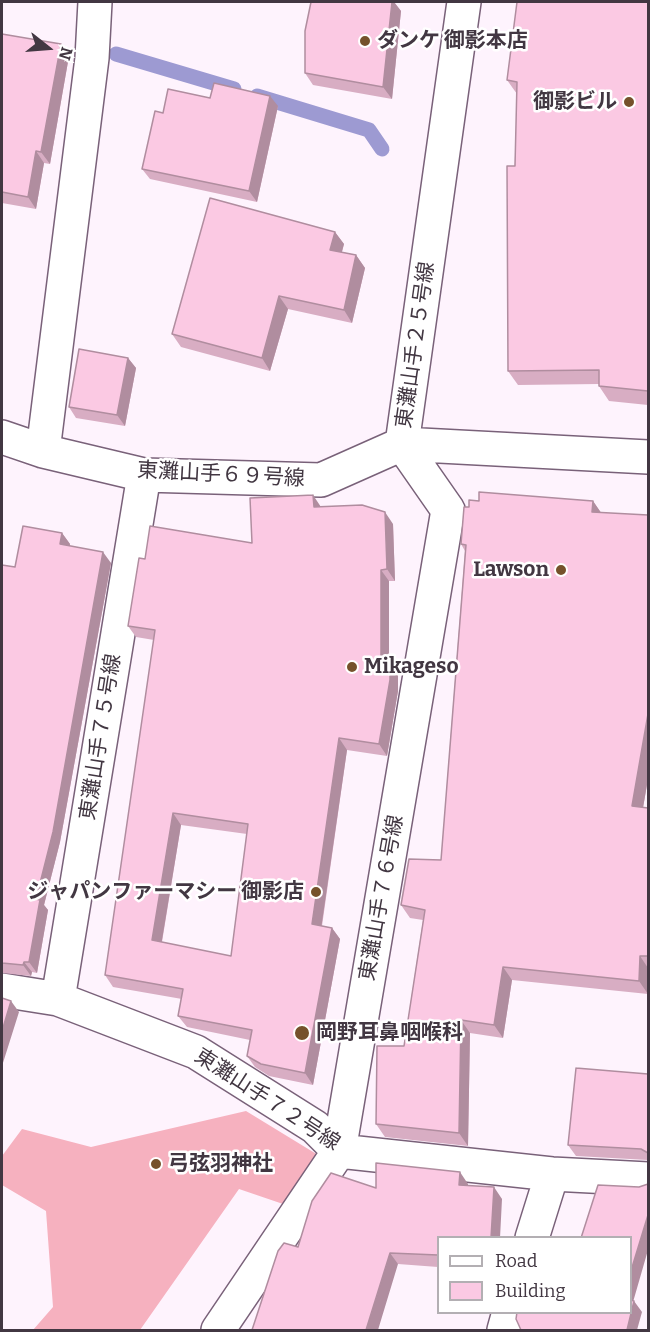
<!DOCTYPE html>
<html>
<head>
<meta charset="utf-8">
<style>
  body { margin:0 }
  #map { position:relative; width:650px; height:1332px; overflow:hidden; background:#fef3fd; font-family:Bitter,serif }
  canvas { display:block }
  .frame { position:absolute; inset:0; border:3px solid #423742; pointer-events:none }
  .legend { position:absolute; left:437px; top:1236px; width:195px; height:78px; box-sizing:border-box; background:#fff; border:2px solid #b3afb3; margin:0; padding:8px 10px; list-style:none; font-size:18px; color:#423742 }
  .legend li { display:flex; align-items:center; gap:12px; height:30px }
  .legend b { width:30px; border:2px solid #b3afb3 }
  .north { position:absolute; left:18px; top:18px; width:60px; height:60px; -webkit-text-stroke:4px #fff; paint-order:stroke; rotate:107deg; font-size:16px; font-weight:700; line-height:24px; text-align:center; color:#423742 }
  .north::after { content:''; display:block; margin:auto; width:21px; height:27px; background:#423742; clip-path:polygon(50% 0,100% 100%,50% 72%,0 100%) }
</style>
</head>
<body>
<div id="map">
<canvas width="650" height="1332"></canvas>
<div class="frame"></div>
<ul class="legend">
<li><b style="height:8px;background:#fff"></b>Road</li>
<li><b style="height:16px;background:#fbc9e3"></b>Building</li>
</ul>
<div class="north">N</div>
</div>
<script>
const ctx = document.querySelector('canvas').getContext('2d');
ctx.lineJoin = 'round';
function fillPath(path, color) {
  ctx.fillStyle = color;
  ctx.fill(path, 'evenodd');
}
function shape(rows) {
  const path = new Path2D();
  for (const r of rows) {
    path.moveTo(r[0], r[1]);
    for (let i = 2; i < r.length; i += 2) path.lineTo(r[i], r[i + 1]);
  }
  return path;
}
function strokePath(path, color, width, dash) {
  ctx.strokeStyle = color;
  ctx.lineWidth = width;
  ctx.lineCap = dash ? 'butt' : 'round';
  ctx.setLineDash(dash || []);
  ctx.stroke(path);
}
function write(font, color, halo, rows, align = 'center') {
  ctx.font = font + ' Bitter,"Noto Sans JP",serif';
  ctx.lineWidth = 5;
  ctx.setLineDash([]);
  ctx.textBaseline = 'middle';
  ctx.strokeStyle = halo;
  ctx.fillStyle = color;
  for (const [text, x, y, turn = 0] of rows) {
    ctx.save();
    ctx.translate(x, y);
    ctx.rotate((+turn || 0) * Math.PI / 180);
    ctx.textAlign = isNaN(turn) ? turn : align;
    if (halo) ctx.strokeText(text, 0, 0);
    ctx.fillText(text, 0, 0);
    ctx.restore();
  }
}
fillPath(shape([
  [246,1111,318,1155,283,1204,239,1189,140,1330,33,1330,53,1307,46,1211,2,1185,2,1156,22,1129,91,1147]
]), '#f6b1bf');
strokePath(shape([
  [116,54,234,89],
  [257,96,369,130,382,149]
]), '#9d9ad2', 15);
const minor = shape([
  [2,437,43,451,144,475,321,480,402,444,648,457],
  [402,444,464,2],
  [43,451,92,58,95,2],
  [2,990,58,999,196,1052,315,1127,339,1151,552,1174,648,1179],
  [58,999,144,475],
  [532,1238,552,1174],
  [218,1330,339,1151,448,510,402,444],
  [504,1330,509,1312]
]);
strokePath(minor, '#796179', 36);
strokePath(minor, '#fff', 33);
fillPath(shape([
  [308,2,394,2,401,11,392,99,313,85,305,73,311,2],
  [648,2,648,405,609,401,599,386,599,384,518,385,508,371,517,94,507,80],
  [2,34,69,56,50,164,44,163,36,209,2,203],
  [210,98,278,106,257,202,150,179,142,169,163,113],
  [335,232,344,244,342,252,356,255,365,268,352,323,288,309,270,371,181,347,172,334],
  [128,358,136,368,125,426,76,418,69,407],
  [479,501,593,501,601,513,648,779,643,808,648,808,648,994,512,980,503,1038,470,1033,468,1146,385,1137,376,1124,404,1046,423,920,410,918,401,905,441,860,465,551,461,544,469,507],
  [321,507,393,524,395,581,389,581,389,663,398,674,398,691,387,756,347,750,322,926,332,928,340,939,313,1085,269,1076,255,1067,247,1056,250,1040,187,1027,178,1016,182,999,113,987,105,975,154,640,136,637,128,626,252,543],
  [181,825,247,834,231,956,162,942],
  [62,533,70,544,69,546,111,563,60,842,44,905,48,910,37,973,32,972,31,976,2,973,2,565,15,567],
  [648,1074,648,1160,576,1156,568,1145],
  [468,1184,468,1186,502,1199,438,1238,438,1267,398,1264,298,1247,376,1188]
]), '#d8adc3');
fillPath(shape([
  [392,2,394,2,401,11,392,99,383,87],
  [61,44,69,56,50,164,41,152],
  [270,96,278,106,257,202,249,191],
  [36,151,44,163,36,209,28,197],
  [335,232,344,244,339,262,330,250],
  [356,255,365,268,352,323,344,310],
  [279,296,288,309,270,371,262,358],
  [128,358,136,368,125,426,117,415],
  [313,495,321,507,314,507],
  [593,501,602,514,592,512],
  [385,512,393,524,395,581,387,569],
  [62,533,70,544,68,555,60,544],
  [103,552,111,563,60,842,44,905,48,910,37,973,29,962,36,899],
  [381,570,389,581,389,673,381,661],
  [390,663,398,674,398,691,387,756,379,744],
  [648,714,648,779,641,819,632,806],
  [339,738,347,750,320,936,312,924],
  [173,813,181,825,160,952,152,940],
  [332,928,340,939,313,1085,305,1073],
  [640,956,648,968,648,994,639,981],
  [24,962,32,972,31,976,23,965],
  [503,967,512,980,503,1038,494,1025],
  [11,1001,19,1012,2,1066,2,1031],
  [461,1020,470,1033,468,1146,459,1133],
  [460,1172,468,1184,468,1197,459,1185],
  [494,1187,502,1199,500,1238,491,1238],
  [648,1215,648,1250,631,1309,630,1274],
  [390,1253,398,1264,378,1330,366,1330],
  [634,1301,642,1312,637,1330,627,1330]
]), '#b08d9f');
const building = shape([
  [311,2,392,2,383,87,305,73,305,31,311,2],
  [517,2,648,2,648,391,599,386,599,370,508,371,507,166,515,166,517,82,507,80,517,2],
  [2,34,61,44,41,152,36,151,28,197,2,192,2,34],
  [214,83,270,96,249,191,142,169,155,111,163,113,168,89,210,98,214,83],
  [210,198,335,232,330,250,356,255,344,310,279,296,262,358,172,334,210,198],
  [79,349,128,358,117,415,69,407,79,349],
  [479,492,593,501,592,512,648,515,648,714,632,806,648,808,648,956,640,956,639,981,503,967,494,1025,461,1020,459,1133,376,1124,377,1046,404,1046,425,910,401,905,409,859,441,860,466,545,461,544,464,507,469,507,469,500,479,501,479,492],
  [313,495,314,507,362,505,385,512,387,569,381,570,381,661,390,663,390,680,379,744,339,738,312,924,332,928,305,1073,261,1064,247,1056,252,1030,178,1016,183,989,105,975,155,630,128,626,139,558,145,559,150,526,252,543,250,498,313,495],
  [173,813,248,824,231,956,152,940,173,813],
  [23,526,62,533,60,544,103,552,53,832,36,899,40,900,29,962,24,962,23,965,2,963,2,565,15,567,23,526],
  [2,998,11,1001,2,1031,2,998],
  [576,1068,648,1074,648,1153,641,1149,568,1145,576,1068],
  [376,1163,460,1172,459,1185,494,1187,491,1238,438,1238,438,1255,390,1253,366,1330,252,1330,278,1251,284,1243,298,1247,312,1201,331,1173,376,1188,376,1163],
  [648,1184,648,1215,630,1274,630,1238,581,1238,598,1185,639,1187,648,1184],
  [630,1300,634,1301,627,1330,521,1330,516,1319,517,1312,630,1312,630,1300]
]);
fillPath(building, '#fbc9e3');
strokePath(building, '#b08d9f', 1.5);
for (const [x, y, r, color] of [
  [365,41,6,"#75512b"],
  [629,102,6,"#75512b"],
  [561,570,6,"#75512b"],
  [352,667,6,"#75512b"],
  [316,892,6,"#75512b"],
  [302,1033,8,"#75512b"],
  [156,1164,6,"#75512b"]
]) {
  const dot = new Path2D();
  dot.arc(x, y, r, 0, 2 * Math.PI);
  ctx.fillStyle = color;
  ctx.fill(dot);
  strokePath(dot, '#fff', 2);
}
write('bold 21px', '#423742', '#fff', [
  ["ダンケ 御影本店",377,41],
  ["御影ビル",617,102,"right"],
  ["Lawson",549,570,"right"],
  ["Mikageso",364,667],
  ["ジャパンファーマシー 御影店",304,892,"right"],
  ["岡野耳鼻咽喉科",316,1033],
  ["弓弦羽神社",168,1164]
], 'left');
write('21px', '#423742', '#fff', [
  ["東灘山手２５号線",416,345,-82],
  ["東灘山手６９号線",221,475,3],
  ["東灘山手７５号線",101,737,-81],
  ["東灘山手７６号線",382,898,-80],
  ["東灘山手７２号線",267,1100,33]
]);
</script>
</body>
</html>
